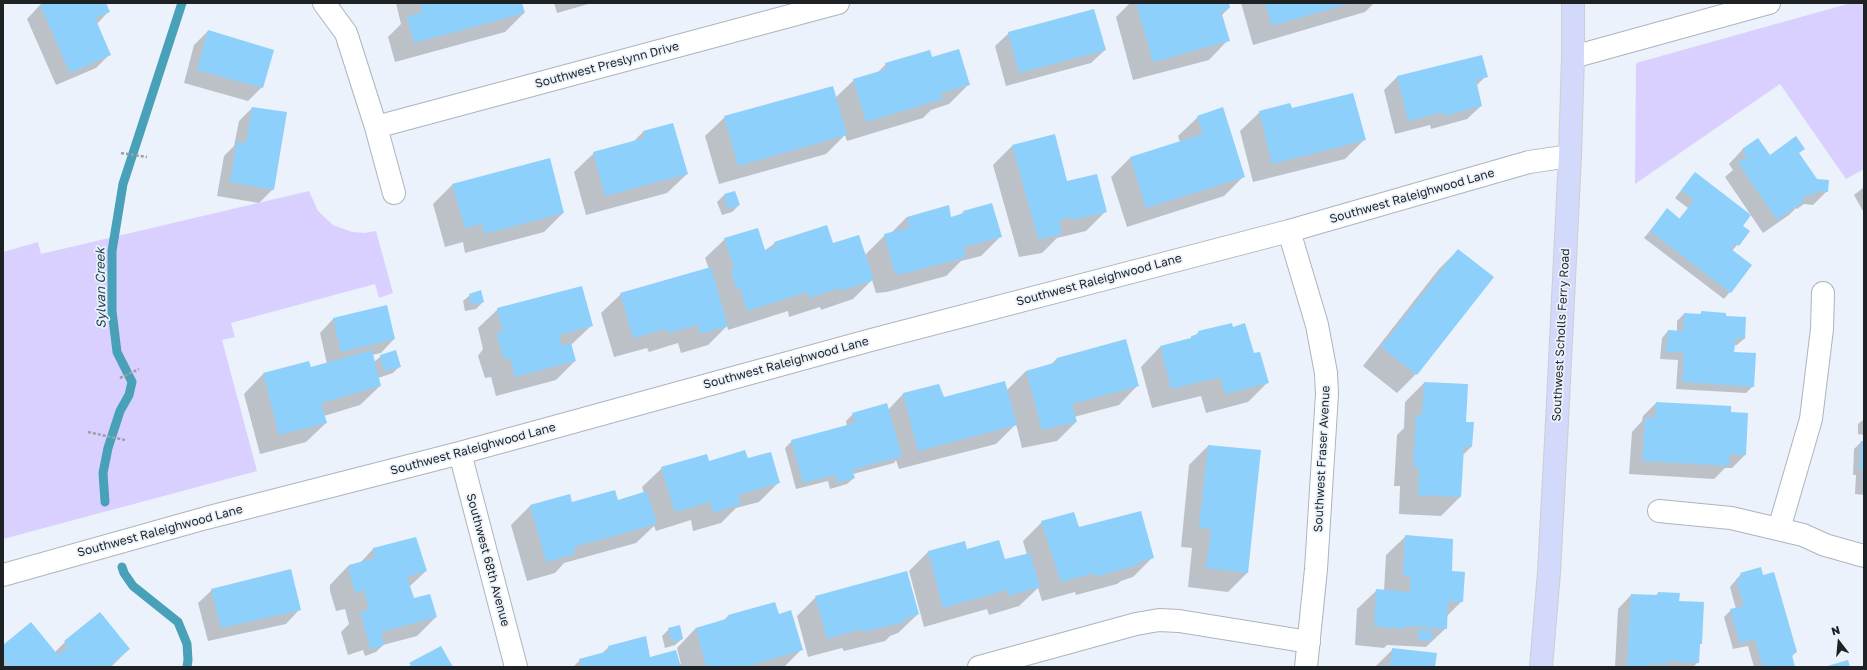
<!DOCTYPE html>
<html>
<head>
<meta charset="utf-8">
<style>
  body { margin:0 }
  #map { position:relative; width:1867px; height:670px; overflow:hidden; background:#ebf2fb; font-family:"Golos Text",sans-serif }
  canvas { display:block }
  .frame { position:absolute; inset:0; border:4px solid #1f2225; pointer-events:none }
  .north { position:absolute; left:1819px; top:622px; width:40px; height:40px; -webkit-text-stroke:3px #ebf2fb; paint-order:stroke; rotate:344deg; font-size:11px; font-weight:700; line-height:16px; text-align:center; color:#1f2225 }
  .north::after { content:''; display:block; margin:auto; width:14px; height:18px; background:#1f2225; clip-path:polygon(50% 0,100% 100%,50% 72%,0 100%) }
</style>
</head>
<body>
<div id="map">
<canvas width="1867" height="670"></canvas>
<div class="frame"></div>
<div class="north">N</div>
</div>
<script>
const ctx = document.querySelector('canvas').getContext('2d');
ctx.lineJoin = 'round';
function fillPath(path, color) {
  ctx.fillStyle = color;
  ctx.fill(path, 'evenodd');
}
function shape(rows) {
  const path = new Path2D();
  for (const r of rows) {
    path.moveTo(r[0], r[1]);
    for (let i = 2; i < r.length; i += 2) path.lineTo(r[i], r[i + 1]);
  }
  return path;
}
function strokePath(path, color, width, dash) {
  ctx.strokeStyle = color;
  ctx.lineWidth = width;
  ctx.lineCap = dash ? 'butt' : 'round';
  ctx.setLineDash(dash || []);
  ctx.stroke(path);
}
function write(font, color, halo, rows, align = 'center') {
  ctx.font = font + ' "Golos Text",sans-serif';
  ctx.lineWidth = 3.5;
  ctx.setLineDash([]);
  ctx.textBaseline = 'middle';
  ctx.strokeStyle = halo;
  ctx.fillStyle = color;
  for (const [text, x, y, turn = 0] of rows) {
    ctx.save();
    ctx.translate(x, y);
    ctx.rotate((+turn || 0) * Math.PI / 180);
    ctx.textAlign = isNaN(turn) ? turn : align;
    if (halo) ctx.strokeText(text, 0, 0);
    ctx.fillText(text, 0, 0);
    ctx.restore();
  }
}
fillPath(shape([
  [1851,3,1864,3,1864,169,1846,179,1780,84,1635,184,1636,63],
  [309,191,318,211,333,225,352,232,364,233,376,231,393,293,379,298,375,284,231,323,235,337,222,340,257,471,3,539,3,252,38,242,41,254]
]), '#dad0ff');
fillPath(shape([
  [46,3,105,3,108,12,97,24,110,54,96,68,56,85,27,19,40,5],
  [396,3,521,3,524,13,505,32,395,62,388,37,401,24],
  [554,3,592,3,557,13],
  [1130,3,1228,3,1229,8,1222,15,1228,40,1209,60,1133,80,1116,17],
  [1241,3,1374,3,1365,12,1253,45],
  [208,31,262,87,248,101,184,83,194,45],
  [1009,33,1105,50,1091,63,1006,86,995,46],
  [931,58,968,85,949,104,931,110,923,118,847,141,845,135,826,154,719,184,705,136,725,117,835,98,854,80,877,73,886,64],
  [1486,76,1476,86,1481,106,1467,119,1431,129,1430,125,1395,134,1384,90,1397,77],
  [252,108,273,189,259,203,217,196,224,156,234,146,239,121],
  [1292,110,1364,140,1345,159,1253,182,1240,131,1260,112],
  [1198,117,1243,177,1224,196,1127,227,1111,177,1130,158,1180,142,1178,136],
  [643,132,687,174,667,193,586,215,574,172,594,153,633,142],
  [1758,139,1770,156,1798,154,1816,180,1827,191,1813,205,1804,204,1797,209,1796,208,1789,215,1763,233,1725,177,1733,170,1729,164,1742,150],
  [1012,146,1066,183,1106,211,1086,231,1057,238,1042,253,1019,257,993,165],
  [1695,173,1742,226,1749,231,1732,251,1730,292,1724,299,1644,238,1667,210,1679,219,1688,208,1675,198],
  [452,185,563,213,544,232,465,253,463,242,445,247,433,204],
  [1864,187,1864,213,1854,195],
  [724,195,739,205,732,212,722,215,717,202],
  [963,212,1001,236,981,256,961,261,946,276,887,292,876,293,872,280,853,299,821,310,820,307,789,317,788,311,728,330,727,326,708,345,681,353,678,343,649,352,647,348,614,357,601,313,621,294,709,269,705,258,725,239,764,251,775,243,833,244,865,255,885,235,891,233,907,217,950,218,959,216],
  [1458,250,1416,374,1397,393,1363,366,1439,269],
  [470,295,483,302,476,309,465,311,463,301],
  [386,306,394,339,381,353,372,355,374,362,381,356,400,366,393,373,378,378,380,386,360,405,324,416,326,423,306,442,260,454,244,394,263,374,308,362,310,368,327,364,320,333,333,319],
  [498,309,592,325,571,345,575,361,556,380,496,396,491,377,485,378,478,356,483,349,478,328],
  [1702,312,1724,317,1744,339,1737,345,1734,345,1733,353,1753,386,1746,393,1676,389,1678,360,1660,359,1662,338,1668,331,1677,332,1677,321,1684,314,1699,315],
  [1232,328,1253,355,1267,383,1248,402,1206,413,1201,396,1152,408,1141,367,1160,347,1189,340,1199,332],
  [1057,358,1138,385,1119,405,1074,417,1076,422,1057,441,1022,448,1016,424,996,444,899,469,896,460,894,463,853,474,854,478,847,484,830,489,828,481,796,489,785,448,792,441,847,426,846,421,853,414,888,410,903,394,938,385,943,398,1006,391,1026,371,1051,365],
  [1424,383,1465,423,1471,447,1463,455,1460,497,1441,516,1399,514,1400,486,1394,486,1397,435,1404,428,1405,402],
  [1864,399,1864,435,1858,434,1858,424,1863,420],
  [1656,403,1730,413,1745,455,1732,468,1725,468,1714,479,1629,474,1632,432,1642,421,1643,416],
  [1861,442,1864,442,1864,495,1855,494,1856,475,1853,475,1854,449],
  [1208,446,1248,572,1228,592,1188,587,1192,548,1181,547,1189,465],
  [747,460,779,482,759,502,736,508,721,523,693,531,691,520,656,531,654,526,636,543,564,563,555,573,527,581,511,525,530,506,617,501,644,493,642,487,662,468],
  [1042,522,1078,529,1152,558,1133,577,1121,581,1117,584,1076,595,1075,592,1042,601,1038,588,1019,606,989,615,987,609,924,627,909,571,928,552,967,550,1004,561,1027,555,1023,541],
  [1406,536,1451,572,1462,601,1446,617,1446,628,1426,647,1387,645,1384,648,1355,645,1357,609,1377,590,1384,591,1386,555],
  [373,549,426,571,409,587,413,600,436,617,417,636,383,645,376,652,365,656,363,650,348,655,341,632,349,624,345,609,336,611,330,591,330,585,349,565,360,563],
  [1741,574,1762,576,1796,652,1791,657,1794,667,1754,667,1748,646,1733,649,1724,617,1731,610,1736,609,1730,587],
  [212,590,299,610,286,624,208,641,198,603],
  [1658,593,1678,602,1701,643,1699,646,1698,662,1693,667,1615,667,1618,609,1631,595,1655,596],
  [816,597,918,614,898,633,890,636,885,641,844,651,842,648,808,657,797,616],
  [775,603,778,615,801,650,784,667,573,667,580,660,601,654,609,647,650,659,681,664,677,648,696,628,723,621,728,616],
  [669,629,682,639,675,645,665,648,662,636],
  [65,642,129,649,111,667,3,667,3,646,55,652],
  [1393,649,1434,667,1375,667]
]), '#0003');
strokePath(shape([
  [105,502,103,473,108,448,120,411,129,395,132,382,117,352,112,311,112,251,123,184,182,3],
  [122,567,124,573,133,586,178,622,187,644,188,660,187,667]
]), '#48a1b9', 9);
fillPath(shape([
  [43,3,106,3,110,12,95,18,111,55,70,73,40,5],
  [420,3,522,3,525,13,414,43,407,17,422,12],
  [1136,3,1229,3,1230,8,1221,11,1230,41,1153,62],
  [1265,3,1350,3,1272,26],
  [1094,9,1106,50,1019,73,1008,32],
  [208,30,274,50,263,88,197,70],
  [959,49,970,85,941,93,943,99,866,122,853,79,887,69,885,63,930,50,932,57],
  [1482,55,1488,77,1476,80,1482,106,1444,116,1443,112,1408,121,1397,76],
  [833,86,847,135,738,166,724,116],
  [1353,93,1366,140,1272,164,1259,111,1290,103,1292,108],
  [252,107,287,112,274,190,230,182,237,142,246,143],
  [1223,107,1245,177,1146,208,1130,157,1203,134,1197,116],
  [673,123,688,174,605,196,593,152,644,138,643,131],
  [1055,134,1067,181,1097,174,1107,212,1073,220,1072,217,1059,221,1062,234,1040,239,1038,238,1012,145],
  [1796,136,1805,149,1799,153,1817,179,1829,180,1828,192,1819,191,1811,196,1809,194,1802,199,1804,201,1777,220,1738,163,1747,157,1742,149,1758,138,1770,155],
  [550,158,564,213,484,234,482,224,465,228,452,184],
  [1695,172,1751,215,1743,226,1750,231,1739,246,1735,243,1731,249,1752,265,1731,293,1650,231,1667,208,1680,219,1694,200,1681,190],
  [735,191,740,205,728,209,724,194],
  [992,203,1002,237,964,247,966,257,907,273,895,274,884,234,910,227,907,217,949,205,951,217,964,213,963,211],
  [827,225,833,243,859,235,874,280,841,291,840,288,809,298,807,292,747,311,740,288,736,289,731,270,734,268,724,238,758,228,765,250,776,247,774,242],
  [1458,249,1494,277,1417,375,1381,347],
  [711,267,728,326,700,334,698,325,668,333,666,329,633,338,620,293],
  [582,286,593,326,559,335,562,346,571,343,576,361,515,377,510,358,504,359,497,336,497,333,503,332,497,308],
  [481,290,484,302,472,305,469,294],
  [387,305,395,339,341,352,333,318],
  [1701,311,1726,313,1726,316,1746,317,1745,339,1736,338,1734,352,1756,353,1754,387,1682,382,1684,353,1666,352,1668,330,1683,331,1684,313,1701,314],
  [1232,323,1233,327,1245,323,1254,353,1260,352,1269,383,1225,394,1220,377,1171,389,1160,346,1191,338,1191,336,1199,334,1198,331],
  [1126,339,1139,386,1072,404,1077,422,1042,430,1026,371,1057,362,1057,358],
  [372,350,381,386,321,403,327,423,279,435,263,373,309,361,311,367],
  [396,350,401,367,384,371,380,355],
  [1005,381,1017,425,918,451,903,393,939,384,944,397],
  [1424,382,1468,384,1466,422,1474,422,1472,447,1464,447,1461,497,1418,495,1419,467,1413,467,1416,415,1422,415],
  [1656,402,1731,406,1731,412,1748,413,1746,455,1730,454,1729,466,1642,461,1645,418,1655,418],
  [887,403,902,456,852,470,855,478,837,483,835,475,803,483,791,440,855,423,852,413],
  [1861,441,1864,441,1864,488,1862,488,1863,469,1859,469],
  [1208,445,1261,450,1248,573,1206,568,1211,529,1199,528],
  [745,450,748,458,771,452,780,483,738,495,741,504,713,513,710,502,675,512,661,467,707,454,709,461],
  [615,490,618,500,647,491,657,524,574,547,575,554,546,562,530,505,570,494,572,502],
  [1141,511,1154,558,1137,563,1138,565,1095,577,1094,573,1061,582,1041,521,1074,512,1079,527],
  [1405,535,1453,539,1452,571,1465,572,1463,602,1448,601,1447,629,1405,626,1405,629,1374,626,1376,589,1410,592,1410,576,1403,575],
  [416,537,427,571,407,577,414,598,430,594,437,617,381,632,384,645,371,650,360,612,369,609,364,590,355,593,349,571,349,565,375,558,373,548],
  [999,540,1005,559,1030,553,1040,587,1008,596,1007,590,943,608,928,551,965,541,967,549],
  [1761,567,1763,575,1774,572,1797,652,1792,655,1795,667,1763,667,1755,639,1740,643,1730,609,1744,606,1736,579,1742,578,1740,573],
  [291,569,301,610,221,628,211,589],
  [907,571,919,614,904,619,905,622,863,632,861,629,827,639,815,596],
  [1658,592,1680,593,1679,601,1704,602,1702,644,1700,644,1699,663,1667,661,1667,664,1650,664,1650,667,1627,667,1631,594,1658,595],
  [775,602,779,614,791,610,803,650,744,667,706,667,696,628,729,618,728,615],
  [100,612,130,649,108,667,9,667,3,659,3,645,31,622,58,655,68,647,64,641],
  [680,625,683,639,672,642,668,628],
  [1418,630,1433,631,1432,641,1418,640],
  [646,636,650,657,676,650,681,667,581,667,579,659,609,651,608,646],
  [441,646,453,667,407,667,411,665,409,663],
  [1392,648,1437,653,1435,667,1390,667],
  [1848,660,1850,667,1824,667]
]), '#8dd0fb');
const minor = shape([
  [324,3,346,33,376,127,838,3],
  [1573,57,1769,3],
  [376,127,394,193],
  [1289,231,1317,325,1326,373,1327,394,1316,569,1306,667],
  [460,453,516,667],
  [1659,511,1731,518,1803,535,1825,545,1864,556],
  [1779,529,1811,419,1822,329,1823,293],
  [3,575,206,518,460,453,871,340,1289,231,1529,162,1570,156],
  [979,667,1136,624,1159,620,1179,621,1309,642]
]);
const primary = shape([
  [1541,667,1549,572,1557,422,1570,156,1573,57,1573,3]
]);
strokePath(minor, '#adb4bd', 24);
strokePath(primary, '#cececf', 24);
strokePath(shape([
  [121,153,147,157],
  [120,378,139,369],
  [88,432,125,440]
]), '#9ba0a7', 2.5, [3, 2]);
strokePath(minor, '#fff', 22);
strokePath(primary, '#d2d9fb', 22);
write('12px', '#1f2225', '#ebf2fb', [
  ["Southwest Preslynn Drive",607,65,-15],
  ["Southwest Raleighwood Lane",1412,196,-16],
  ["Southwest Raleighwood Lane",1099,280,-15],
  ["Southwest Scholls Ferry Road",1561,335,-87],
  ["Southwest Raleighwood Lane",786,363,-15],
  ["Southwest Raleighwood Lane",473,449,-15],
  ["Southwest Fraser Avenue",1322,459,-87],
  ["Southwest Raleighwood Lane",160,531,-15],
  ["Southwest 68th Avenue",488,560,75]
]);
write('italic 13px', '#204853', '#ebf2fb', [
  ["Sylvan Creek",101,288,-91]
]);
</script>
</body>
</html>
